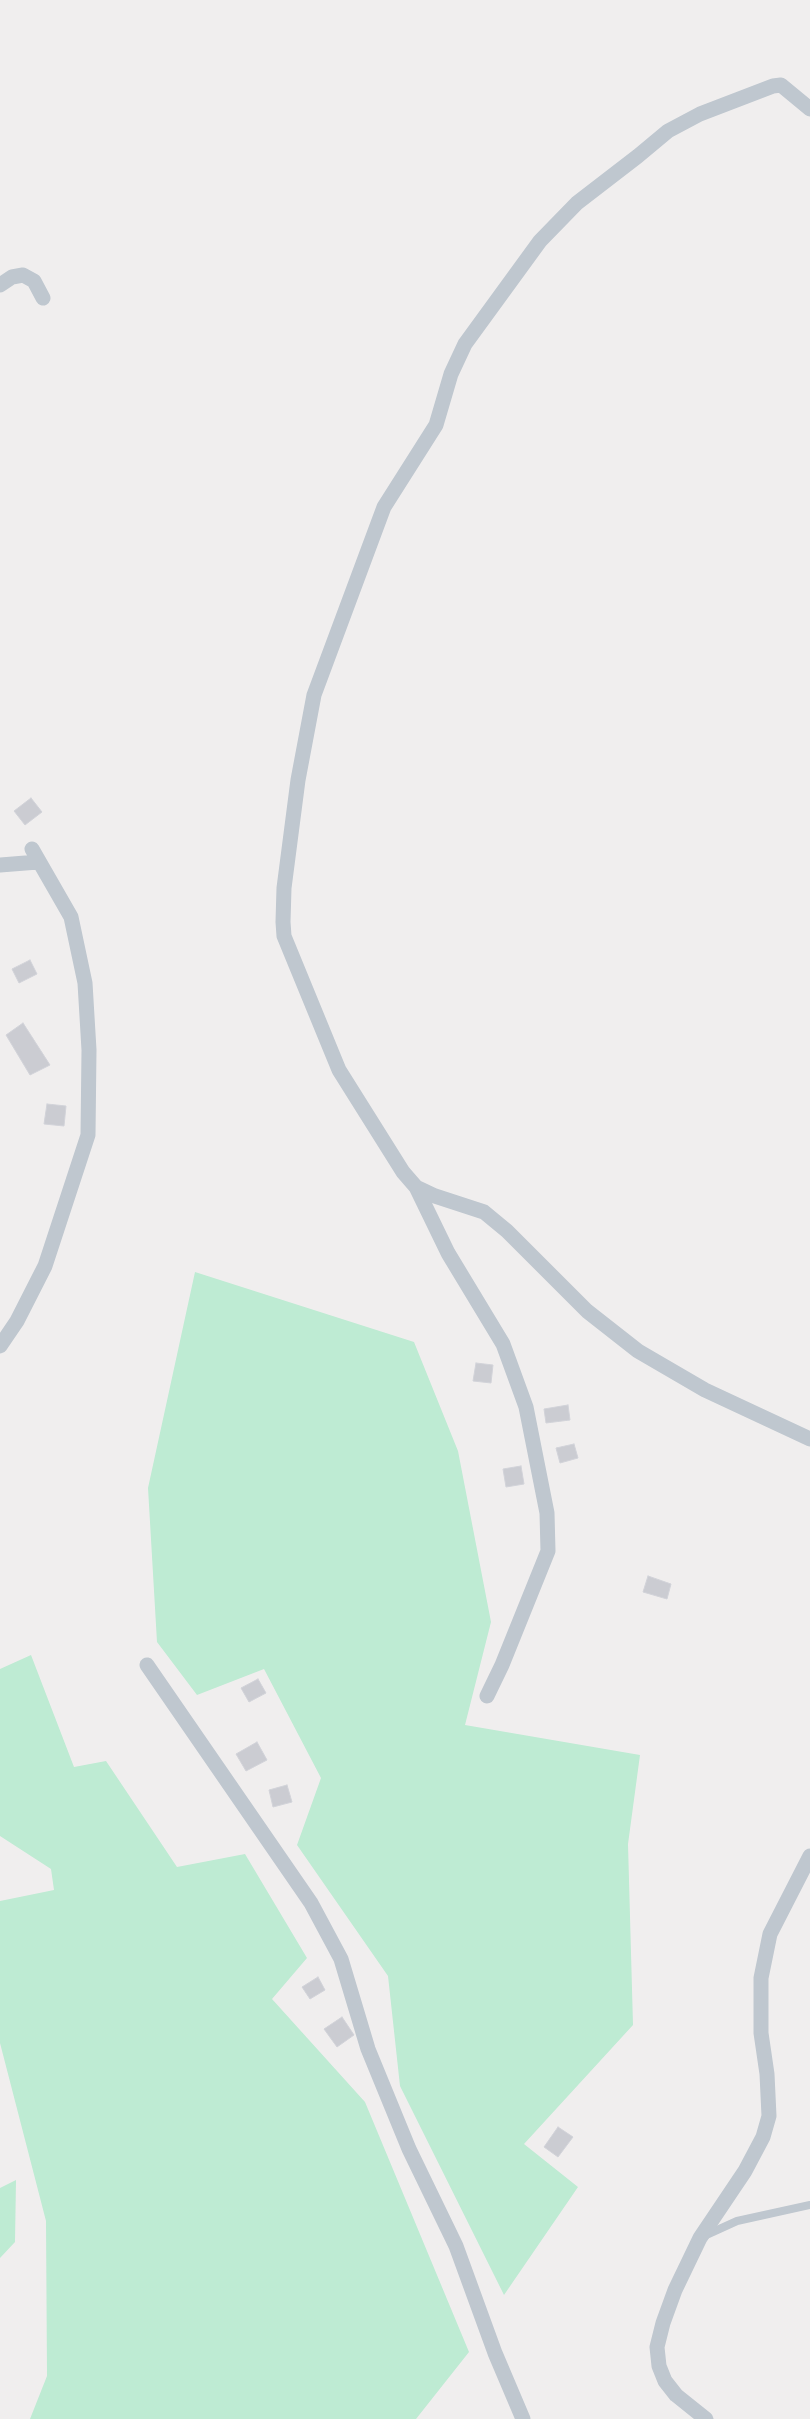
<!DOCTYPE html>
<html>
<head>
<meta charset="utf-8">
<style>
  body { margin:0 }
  canvas { display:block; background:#f0eeee }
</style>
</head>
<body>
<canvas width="810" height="2419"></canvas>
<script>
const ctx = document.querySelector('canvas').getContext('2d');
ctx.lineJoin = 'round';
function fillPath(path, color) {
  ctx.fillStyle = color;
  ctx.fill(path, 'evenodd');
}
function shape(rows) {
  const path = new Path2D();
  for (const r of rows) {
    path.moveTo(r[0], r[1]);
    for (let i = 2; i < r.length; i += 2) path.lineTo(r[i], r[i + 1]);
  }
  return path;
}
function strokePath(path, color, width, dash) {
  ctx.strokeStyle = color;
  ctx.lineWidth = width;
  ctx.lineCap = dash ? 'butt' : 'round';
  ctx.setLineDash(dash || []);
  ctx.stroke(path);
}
fillPath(shape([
  [195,1272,414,1342,458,1451,491,1622,465,1725,640,1755,628,1844,633,2025,524,2144,578,2187,504,2295,400,2086,388,1976,297,1845,321,1778,264,1669,197,1695,157,1642,148,1488],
  [31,1655,74,1767,106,1761,177,1867,245,1854,307,1958,272,1999,365,2102,469,2352,416,2419,30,2419,47,2376,46,2221,0,2043,0,1901,54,1890,51,1869,0,1836,0,1669],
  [16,2180,15,2242,0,2258,0,2188]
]), '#beebd3');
const building = shape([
  [31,798,42,812,25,825,14,811,31,798],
  [30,960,37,974,19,983,12,969,30,960],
  [23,1023,50,1065,30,1075,6,1035,23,1023],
  [47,1104,66,1106,64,1126,44,1124,47,1104],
  [476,1363,493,1365,491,1383,473,1381,476,1363],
  [568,1405,570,1420,546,1423,544,1409,568,1405],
  [574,1444,578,1458,560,1463,556,1448,574,1444],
  [521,1466,524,1484,506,1487,503,1469,521,1466],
  [648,1576,671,1584,667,1599,643,1592,648,1576],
  [258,1679,266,1693,249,1702,241,1688,258,1679],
  [257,1742,267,1760,246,1771,236,1754,257,1742],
  [287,1785,292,1802,273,1807,269,1790,287,1785],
  [318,1977,325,1990,310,1999,302,1987,318,1977],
  [342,2017,354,2035,337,2047,324,2029,342,2017],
  [558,2127,573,2137,558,2157,544,2147,558,2127]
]);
fillPath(building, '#cbccd2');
strokePath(building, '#d2d3d9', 1);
strokePath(shape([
  [704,2236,737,2221,810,2205]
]), '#bfc7cf', 8);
strokePath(shape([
  [810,109,781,85,773,86,700,114,668,131,638,156,577,203,540,241,465,344,451,374,436,425,384,507,314,695,298,780,284,888,283,922,284,936,339,1070,403,1172,416,1187,435,1196,484,1212,507,1231,587,1311,638,1351,705,1390,810,1439],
  [0,285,12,277,23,275,34,281,43,298],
  [0,865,38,862],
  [416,1187,448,1253,503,1344,526,1407,547,1513,548,1551,502,1665,487,1696],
  [0,1346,17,1321,45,1266,88,1135,89,1050,85,983,71,917,32,849],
  [147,1665,311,1903,341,1959,368,2049,409,2149,456,2246,495,2353,523,2419],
  [706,2419,676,2395,665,2381,659,2366,657,2347,663,2323,675,2290,700,2238,745,2171,763,2137,769,2116,767,2074,761,2033,761,1978,770,1934,810,1856]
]), '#bfc7cf', 15);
</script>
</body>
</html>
